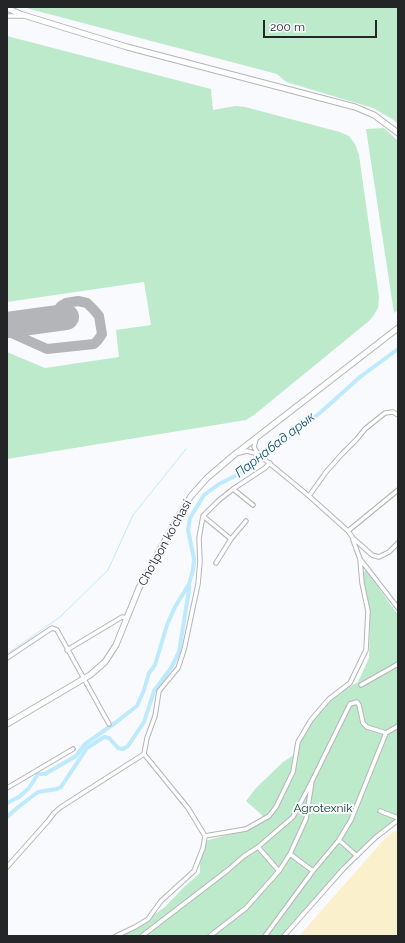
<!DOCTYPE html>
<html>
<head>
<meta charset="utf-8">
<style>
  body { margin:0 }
  #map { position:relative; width:405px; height:943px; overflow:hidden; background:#f9fafd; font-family:Raleway,sans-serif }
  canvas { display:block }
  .frame { position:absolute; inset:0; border:8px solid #242526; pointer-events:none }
  .scale { position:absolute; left:263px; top:20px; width:114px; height:18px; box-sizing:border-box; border:2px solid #242526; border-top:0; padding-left:5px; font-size:12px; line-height:14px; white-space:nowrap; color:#242526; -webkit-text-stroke:3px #f9fafd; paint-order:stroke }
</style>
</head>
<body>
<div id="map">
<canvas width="405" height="943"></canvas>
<div class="frame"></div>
<div class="scale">200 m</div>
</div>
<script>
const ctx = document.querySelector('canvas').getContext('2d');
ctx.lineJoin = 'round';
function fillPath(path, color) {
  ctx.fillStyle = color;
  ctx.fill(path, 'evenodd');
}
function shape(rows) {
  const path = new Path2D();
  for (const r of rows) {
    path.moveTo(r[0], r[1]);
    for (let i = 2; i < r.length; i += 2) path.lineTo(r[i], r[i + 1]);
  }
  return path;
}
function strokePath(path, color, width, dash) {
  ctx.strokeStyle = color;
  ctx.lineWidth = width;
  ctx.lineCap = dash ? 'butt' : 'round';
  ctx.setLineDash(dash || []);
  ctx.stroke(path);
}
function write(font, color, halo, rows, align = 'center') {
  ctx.font = font + ' Raleway,sans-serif';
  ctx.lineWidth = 4;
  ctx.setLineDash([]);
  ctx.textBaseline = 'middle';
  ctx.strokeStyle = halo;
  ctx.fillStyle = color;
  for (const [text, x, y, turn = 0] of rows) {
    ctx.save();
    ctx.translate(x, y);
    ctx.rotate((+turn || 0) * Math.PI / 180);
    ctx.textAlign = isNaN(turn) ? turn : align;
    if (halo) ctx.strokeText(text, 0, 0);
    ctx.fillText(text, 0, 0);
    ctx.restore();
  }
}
fillPath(shape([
  [22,7,398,7,398,124,392,119,373,108,286,82,277,74],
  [7,36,211,89,213,110,236,106,245,107,340,132,349,136,355,144,359,155,379,297,378,308,374,315,369,321,254,415,246,420,7,459,7,352,45,368,119,357,116,330,151,325,144,282,7,302],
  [384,128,398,141,398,310,394,313,366,129],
  [366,570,398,615,398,822,392,824,347,869,286,936,117,936,148,919,165,907,183,888,200,873,200,859,205,841,253,828,263,816,246,801,256,788,283,762,297,753,301,739,312,721,327,704,344,690,358,682,369,658,370,618,362,573]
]), '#bdeacb');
fillPath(shape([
  [398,830,398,936,299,936,388,835]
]), '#faf0cb');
strokePath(shape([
  [7,654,60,617,108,570,133,515,186,449]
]), '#bdeafd', 1);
strokePath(shape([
  [7,803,19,797,29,788,38,774,45,774,76,756,85,744,115,723,137,706,144,690,149,673,155,665,167,625,175,607,189,584],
  [7,817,17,808,38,792,57,789,61,787,87,748,104,737,109,738,118,748,123,749,128,746,144,722,154,691,171,668,179,652,189,590,189,584,193,570,194,559,188,530,190,518,204,495,219,484,249,469,321,412,360,377,398,349]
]), '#bdeafd', 4);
strokePath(shape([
  [7,331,47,349,94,344,98,340,102,334,99,316,94,310,87,303,78,301,66,303,61,306,56,313,43,320]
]), '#b4b5b8', 10);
strokePath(shape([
  [7,325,66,317]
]), '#b4b5b8', 26);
const street = shape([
  [7,16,22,16],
  [239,453,247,451,258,454,254,447,256,439],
  [258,454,309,496,348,531,353,538,372,555,379,557,389,552,398,543],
  [233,489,253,505],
  [309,496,326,472,342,454,356,440,365,429,385,413,393,412,398,415],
  [203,516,231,539],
  [348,531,398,490],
  [353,540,360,559,398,608],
  [216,563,231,539,246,521],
  [67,650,122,617,126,618],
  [7,658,52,628,57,630,109,724],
  [361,685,398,664],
  [7,788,73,749],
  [380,811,398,818],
  [205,836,246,829,269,816,276,807,293,772,298,742,311,720,329,699,350,683,366,650,368,611,362,583,360,559],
  [339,840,357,856],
  [258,847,279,871],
  [290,854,313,871],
  [7,867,48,821,54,813,61,807,144,754,147,738,155,716,159,691,178,668,184,650,198,584,200,562,199,538,203,516,218,501,233,489,265,468,270,463],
  [116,936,135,927,148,919,161,901,194,871,203,848,205,836,188,808,144,754],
  [142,936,228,870,244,856,258,847,293,817,311,783],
  [210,936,246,908,279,871,290,854,306,819,312,781,350,704,357,702,359,705,363,723,367,727,386,733,398,726],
  [265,936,313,871,339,840,351,820,386,733],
  [284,936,344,868,375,838,398,820]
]);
const secondary = shape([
  [7,8,20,14,127,47,355,107,374,115,398,133],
  [7,724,90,675,105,662,116,645,139,588,178,517,191,496,207,478,234,455,398,328]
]);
strokePath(street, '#b5b5b8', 5.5);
strokePath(secondary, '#b5b5b8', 7);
strokePath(street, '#fff', 3.5);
strokePath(secondary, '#fff', 5);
write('12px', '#242526', '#f9fafd', [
  ["Cho'lpon ko'chasi",165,543,-61]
]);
write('12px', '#144429', '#f9fafd', [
  ["Agrotexnik",323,808]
]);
write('italic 13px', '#0f5267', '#f9fafd', [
  ["Парнабад арык",275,445,-38]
]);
</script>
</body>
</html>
